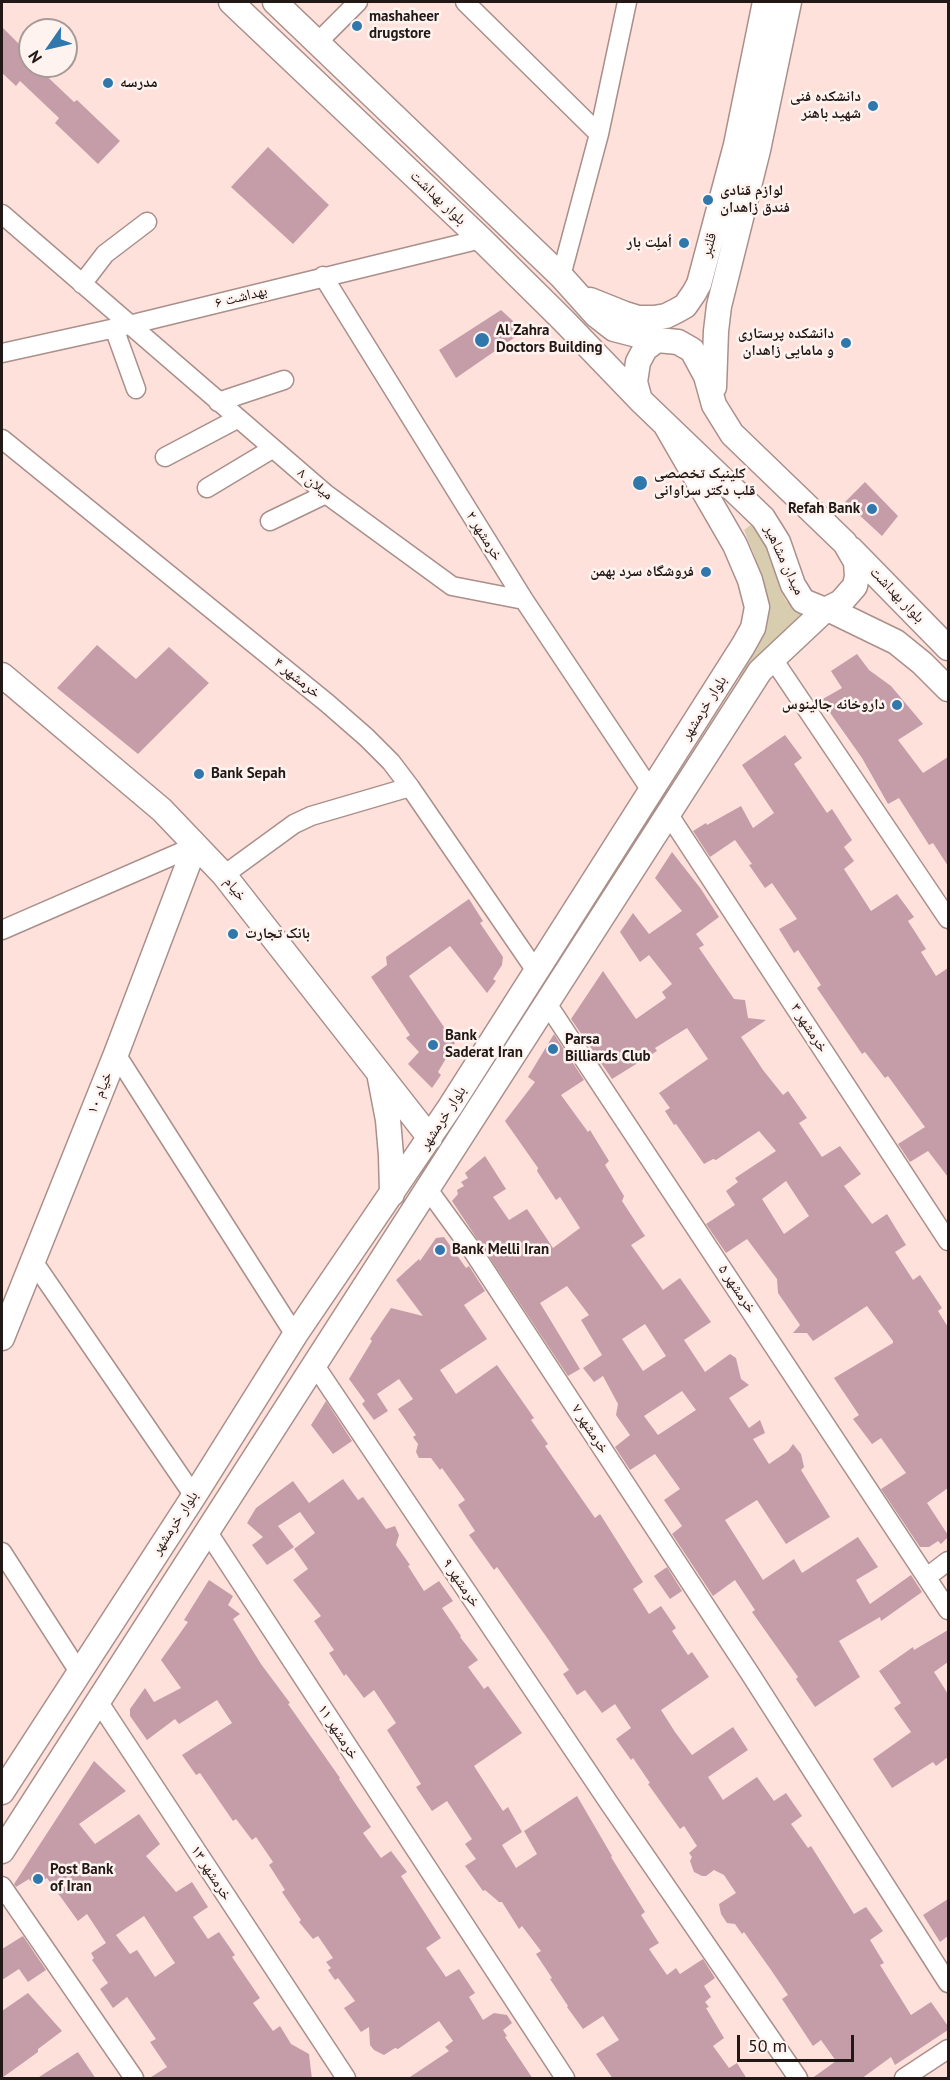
<!DOCTYPE html>
<html>
<head>
<meta charset="utf-8">
<style>
  body { margin:0 }
  #map { position:relative; width:950px; height:2080px; overflow:hidden; background:#fee1db; font-family:"PT Sans",sans-serif }
  canvas { display:block }
  .frame { position:absolute; inset:0; border:3px solid #221816; pointer-events:none }
  .north { position:absolute; left:18px; top:18px; width:60px; height:60px; box-sizing:border-box; background:#fff3f0; border:2px solid #a79b99; border-radius:50%; rotate:236deg; font-size:16px; font-weight:700; line-height:24px; text-align:center; color:#221816 }
  .north::after { content:''; display:block; margin:auto; width:21px; height:27px; background:#3077ac; clip-path:polygon(50% 0,100% 100%,50% 72%,0 100%) }
  .scale { position:absolute; left:737px; top:2035px; width:117px; height:27px; box-sizing:border-box; border:3px solid #221816; border-top:0; padding-left:8px; font-size:18px; line-height:21px; white-space:nowrap; color:#221816; -webkit-text-stroke:4px #fff3f0; paint-order:stroke }
</style>
</head>
<body>
<div id="map">
<canvas width="950" height="2080"></canvas>
<div class="frame"></div>
<div class="north">N</div>
<div class="scale">50 m</div>
</div>
<script>
const ctx = document.querySelector('canvas').getContext('2d');
ctx.lineJoin = 'round';
function fillPath(path, color) {
  ctx.fillStyle = color;
  ctx.fill(path, 'evenodd');
}
function shape(rows) {
  const path = new Path2D();
  for (const r of rows) {
    path.moveTo(r[0], r[1]);
    for (let i = 2; i < r.length; i += 2) path.lineTo(r[i], r[i + 1]);
  }
  return path;
}
function strokePath(path, color, width, dash) {
  ctx.strokeStyle = color;
  ctx.lineWidth = width;
  ctx.lineCap = dash ? 'butt' : 'round';
  ctx.setLineDash(dash || []);
  ctx.stroke(path);
}
function write(font, color, halo, rows, align = 'center') {
  ctx.font = font + ' "PT Sans","Noto Naskh Arabic",sans-serif';
  ctx.lineWidth = 5;
  ctx.setLineDash([]);
  ctx.textBaseline = 'middle';
  ctx.strokeStyle = halo;
  ctx.fillStyle = color;
  for (const [text, x, y, turn = 0] of rows) {
    ctx.save();
    ctx.translate(x, y);
    ctx.rotate((+turn || 0) * Math.PI / 180);
    ctx.textAlign = isNaN(turn) ? turn : align;
    if (halo) ctx.strokeText(text, 0, 0);
    ctx.fillText(text, 0, 0);
    ctx.restore();
  }
}
fillPath(shape([
  [752,524,768,549,782,593,786,601,804,616,787,628,775,648,744,680,739,677,758,647,763,630,762,595,755,557,744,530]
]), '#d9cdb0');
fillPath(shape([
  [2,27,30,55,30,66,36,66,74,102,77,100,120,141,98,164,55,123,59,118,20,81,16,86,2,73],
  [268,147,329,205,293,244,231,187],
  [501,310,524,331,456,378,439,350],
  [865,482,898,516,882,536,845,502],
  [97,645,136,679,169,647,209,683,138,754,57,688],
  [857,654,869,670,891,686,923,724,898,740,923,773,948,757,948,866,933,843,929,845,899,798,888,804,862,758,821,700,842,688,831,671],
  [785,735,802,758,794,764,827,813,832,809,852,840,844,847,854,861,844,869,871,911,897,894,914,917,908,921,926,949,921,952,936,976,948,968,948,1177,928,1151,910,1162,898,1144,925,1127,888,1076,885,1078,865,1052,862,1054,817,988,821,985,798,950,794,953,779,929,797,919,772,883,765,888,749,865,752,864,735,840,710,857,693,831,706,823,707,825,741,806,753,828,774,813,742,765],
  [672,852,701,889,719,917,696,934,704,945,699,948,734,999,745,1000,748,1018,766,1020,741,1037,763,1070,783,1095,788,1091,807,1118,799,1123,822,1157,840,1146,861,1174,844,1186,872,1224,887,1214,906,1245,895,1252,913,1280,920,1275,942,1308,938,1311,948,1327,948,1488,927,1503,948,1535,948,1537,941,1544,938,1541,929,1547,920,1547,881,1489,906,1473,881,1438,872,1444,853,1419,859,1415,834,1378,893,1343,893,1341,867,1306,813,1341,807,1333,793,1333,800,1325,778,1293,777,1279,747,1239,726,1253,706,1224,735,1205,726,1191,738,1182,735,1178,776,1151,759,1131,716,1160,713,1159,704,1164,676,1124,674,1125,665,1111,670,1108,659,1093,708,1059,687,1028,655,1048,657,1051,612,1079,571,1019,603,971,636,1019,666,998,662,992,672,984,649,955,640,962,620,932,633,913,649,934,682,911,655,878],
  [786,1181,809,1216,784,1234,762,1199],
  [469,899,483,921,480,923,503,957,502,965,493,979,496,981,487,993,450,946,409,976,455,1043,438,1072,441,1075,432,1088,408,1064,419,1052,406,1038,410,1035,371,977,387,965,386,957],
  [554,1034,584,1080,561,1095,588,1132,590,1130,609,1161,605,1165,624,1196,622,1201,645,1236,631,1245,663,1290,680,1278,711,1322,684,1340,705,1372,730,1354,736,1358,741,1379,749,1385,729,1398,749,1428,760,1420,765,1433,753,1439,769,1464,788,1451,793,1444,801,1454,804,1467,801,1470,830,1517,786,1544,757,1500,725,1520,763,1580,794,1559,802,1573,858,1537,878,1567,856,1580,870,1604,911,1575,922,1592,881,1621,880,1617,839,1641,860,1677,815,1707,796,1679,798,1677,752,1612,755,1610,735,1580,713,1596,672,1534,682,1526,664,1500,680,1489,655,1454,630,1470,615,1447,630,1435,616,1415,618,1404,603,1376,594,1382,583,1368,602,1355,581,1320,589,1315,567,1286,540,1303,580,1369,568,1376,452,1201,458,1194,457,1190,464,1186,461,1182,468,1178,465,1173,485,1156,506,1189,493,1197,509,1220,527,1209,553,1248,580,1228,560,1197,556,1200,537,1171,538,1168,505,1121,535,1082,528,1077],
  [645,1324,666,1356,643,1371,622,1339],
  [682,1391,696,1410,658,1435,644,1416],
  [444,1237,466,1268,469,1266,485,1291,464,1305,487,1339,440,1370,456,1394,497,1365,534,1418,531,1420,548,1444,545,1446,595,1518,600,1514,643,1582,633,1589,649,1614,661,1606,676,1628,672,1631,688,1655,692,1652,709,1677,661,1710,675,1732,692,1755,733,1727,748,1750,708,1777,723,1800,757,1777,774,1801,786,1793,802,1816,791,1824,808,1848,811,1846,854,1914,866,1907,883,1931,870,1940,884,1963,880,1965,911,2015,931,2002,948,2026,948,2030,895,2065,891,2057,861,2079,811,2079,836,2061,821,2040,813,2046,782,1999,788,1995,771,1970,744,1932,742,1934,735,1924,727,1923,721,1914,719,1904,736,1893,724,1875,714,1870,706,1876,702,1876,694,1872,690,1861,692,1857,689,1853,697,1846,684,1826,680,1829,648,1784,650,1783,633,1758,631,1760,616,1739,631,1728,615,1704,602,1713,585,1690,577,1695,563,1674,569,1670,550,1642,497,1567,494,1570,469,1535,475,1531,458,1505,465,1500,442,1468,440,1470,431,1458,419,1458,416,1452,418,1444,413,1437,416,1435,398,1409,413,1399,399,1379,377,1394,388,1411,374,1420,362,1404,365,1401,349,1379,372,1341,370,1339,391,1308,423,1316,396,1280,419,1259,420,1261,436,1238],
  [326,1401,352,1441,333,1454,311,1425],
  [343,1479,358,1500,363,1497,386,1529,395,1526,399,1535,396,1545,410,1565,408,1566,424,1591,439,1581,453,1601,442,1608,461,1636,460,1637,478,1660,468,1667,484,1689,488,1686,522,1733,474,1766,503,1811,508,1807,522,1832,502,1845,516,1868,537,1854,524,1831,577,1796,612,1856,611,1857,645,1912,641,1915,659,1943,649,1949,667,1975,676,1968,680,1974,703,1959,715,1978,704,1986,711,1997,705,2002,709,2007,706,2008,724,2038,713,2046,729,2068,737,2063,747,2079,613,2079,596,2054,619,2040,603,2016,583,2029,567,2007,568,2006,550,1979,552,1978,536,1954,541,1951,522,1926,519,1929,502,1902,499,1902,485,1890,483,1891,465,1866,476,1859,465,1844,472,1839,447,1801,432,1811,416,1787,421,1784,387,1730,396,1723,374,1690,364,1698,346,1674,344,1676,329,1653,334,1650,314,1621,321,1616,293,1580,308,1569,294,1549,315,1533,300,1512,278,1526,294,1547,267,1565,252,1545,263,1537,247,1523,256,1508,293,1481,309,1503],
  [667,1567,682,1591,670,1599,654,1576],
  [209,1580,233,1596,228,1605,240,1614,233,1619,261,1664,290,1703,288,1704,340,1778,339,1779,371,1827,363,1833,381,1858,391,1851,407,1872,401,1876,441,1938,426,1948,446,1977,459,1969,475,1993,469,1997,483,2020,494,2013,507,2015,512,2023,503,2030,507,2036,505,2037,533,2079,407,2079,449,2051,445,2047,453,2041,439,2021,398,2049,395,2048,384,2055,374,2050,370,2045,369,2027,361,2032,344,2008,355,2001,338,1978,335,1980,328,1970,331,1968,326,1962,333,1958,318,1936,313,1939,299,1922,301,1920,282,1892,285,1890,269,1865,273,1862,256,1837,252,1840,236,1819,233,1821,200,1773,196,1775,182,1755,232,1723,217,1700,179,1724,175,1719,147,1740,130,1716,130,1709,145,1688,154,1702,181,1688,161,1660,188,1622,184,1620],
  [948,1630,948,1662,934,1672,948,1694,948,1757,936,1766,933,1762,892,1788,873,1759,911,1732,894,1708,901,1703,879,1671,913,1647,914,1650],
  [94,1761,126,1791,79,1824,95,1844,139,1814,160,1844,146,1856,176,1892,192,1882,208,1907,193,1917,208,1939,219,1932,235,1955,232,1957,260,1998,253,2003,273,2031,280,2026,291,2044,309,2054,312,2079,148,2079,167,2067,150,2042,156,2039,127,1997,113,2008,100,1989,108,1983,92,1960,94,1958,91,1953,106,1943,87,1914,78,1921,47,1878,35,1886,29,1879,16,1887,14,1884],
  [144,1916,175,1963,155,1977,137,1950,130,1954,116,1935],
  [948,1899,948,1936,940,1942,923,1915],
  [23,1936,46,1970,28,1982,19,1969,2,1980,2,1949],
  [28,1993,62,2031,38,2049,38,2052,2,2078,2,2011],
  [78,2052,96,2079,36,2079]
]), '#c59da8');
const street = shape([
  [465,2,599,134],
  [317,43,358,2],
  [2,214,326,494,452,586,524,600],
  [323,276,524,600,652,792],
  [561,276,599,134,627,2],
  [82,284,105,254,147,222],
  [114,328,136,389],
  [2,353,129,325,481,239],
  [218,402,284,380],
  [2,439,327,703,366,737,391,762,410,787,536,971],
  [165,457,237,419],
  [207,488,272,449],
  [270,521,326,494],
  [773,659,948,919],
  [669,815,948,1241],
  [224,875,294,824,311,816,410,787],
  [2,930,195,846],
  [546,1002,948,1610],
  [116,1054,295,1335],
  [427,1188,472,1250,749,1672,948,1983],
  [33,1261,194,1496],
  [314,1364,609,1803,798,2078],
  [207,1531,565,2078],
  [2,1552,79,1672],
  [927,1577,948,1561],
  [98,1701,346,2078],
  [2,1886,134,2078],
  [904,2078,948,2049]
]);
const secondary = shape([
  [231,2,481,239,563,320,640,400],
  [275,2,561,276,596,315,614,329,657,340],
  [590,300,625,314,638,318,654,318,666,316,676,311,685,306,694,293,699,284,736,145,765,2],
  [657,340,678,342,692,350,706,376,714,405,732,434,845,543,856,562,857,576,855,586,841,602,825,610,803,601,793,585,778,542,763,518,640,400,635,382,638,362,645,349,657,340],
  [714,387,716,331,719,306,758,150,789,2],
  [851,549,948,648],
  [828,609,896,642,922,663,948,689],
  [2,675,162,810,224,875,430,1138],
  [380,1078,388,1120,391,1155,392,1194],
  [2,1338,116,1054,195,846],
  [2,1792,194,1496,295,1335,450,1107,743,646,753,628,757,607,750,580,735,545,665,424],
  [2,1851,760,671,825,610]
]);
strokePath(street, '#aa8f8a', 21);
strokePath(secondary, '#aa8f8a', 27);
strokePath(street, '#fff', 18);
strokePath(secondary, '#fff', 24);
for (const [x, y, r, color] of [
  [357,26,6,"#3077ac"],
  [108,83,6,"#3077ac"],
  [873,106,6,"#3077ac"],
  [708,200,6,"#3077ac"],
  [684,243,6,"#3077ac"],
  [482,340,8,"#3077ac"],
  [846,343,6,"#3077ac"],
  [640,483,8,"#3077ac"],
  [872,509,6,"#3077ac"],
  [706,572,6,"#3077ac"],
  [897,705,6,"#3077ac"],
  [199,774,6,"#3077ac"],
  [233,934,6,"#3077ac"],
  [433,1045,6,"#3077ac"],
  [553,1049,6,"#3077ac"],
  [440,1250,6,"#3077ac"],
  [38,1879,6,"#3077ac"]
]) {
  const dot = new Path2D();
  dot.arc(x, y, r, 0, 2 * Math.PI);
  ctx.fillStyle = color;
  ctx.fill(dot);
  strokePath(dot, '#fff3f0', 2);
}
write('bold 15px', '#221816', '#fff3f0', [
  ["mashaheer",369,17],
  ["drugstore",369,34],
  ["مدرسه",120,83],
  ["دانشکده فنی",861,97,"right"],
  ["شهید باهنر",861,114,"right"],
  ["لوازم قنادی",720,191],
  ["فندق زاهدان",720,208],
  ["اُملِت بار",672,243,"right"],
  ["Al Zahra",496,331],
  ["Doctors Building",496,348],
  ["دانشکده پرستاری",834,334,"right"],
  ["و مامایی زاهدان",834,351,"right"],
  ["کلینیک تخصصی",654,474],
  ["قلب دکتر سراوانی",654,491],
  ["Refah Bank",860,509,"right"],
  ["فروشگاه سرد بهمن",694,572,"right"],
  ["داروخانه جالینوس",885,705,"right"],
  ["Bank Sepah",211,774],
  ["بانک تجارت",245,934],
  ["Bank",445,1036],
  ["Saderat Iran",445,1053],
  ["Parsa",565,1040],
  ["Billiards Club",565,1057],
  ["Bank Melli Iran",452,1250],
  ["Post Bank",50,1870],
  ["of Iran",50,1887]
], 'left');
write('15px', '#221816', '#fff3f0', [
  ["بلوار بهداشت",438,198,44],
  ["قلنبر",709,245,-75],
  ["بهداشت ۶",241,297,-14],
  ["میلان ۸",315,484,39],
  ["خرمشهر ۲",484,536,58],
  ["میدان مشاهیر",784,560,65],
  ["بلوار بهداشت",897,595,46],
  ["خرمشهر ۴",297,678,39],
  ["بلوار خرمشهر",704,708,-58],
  ["خیام",235,889,51],
  ["خرمشهر ۳",809,1028,57],
  ["خیام ۱۰",100,1093,-68],
  ["بلوار خرمشهر",443,1118,-57],
  ["خرمشهر ۵",737,1289,56],
  ["خرمشهر ۷",590,1429,57],
  ["بلوار خرمشهر",175,1523,-57],
  ["خرمشهر ۹",461,1583,56],
  ["خرمشهر ۱۱",338,1732,57],
  ["خرمشهر ۱۳",211,1873,57]
]);
</script>
</body>
</html>
